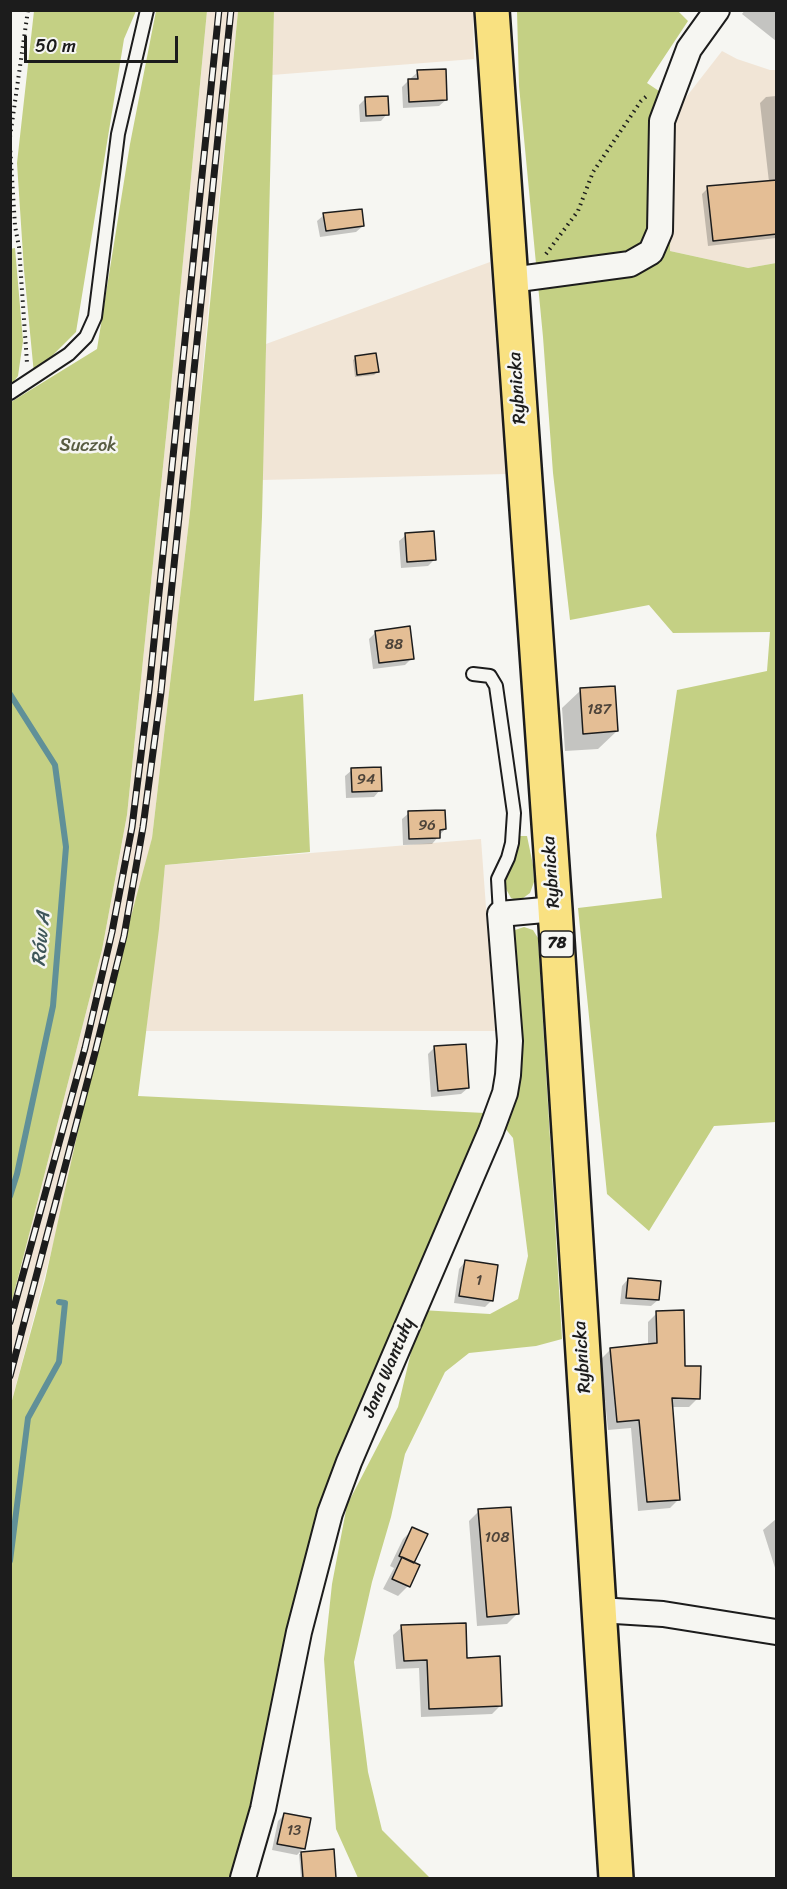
<!DOCTYPE html>
<html>
<head>
<meta charset="utf-8">
<style>
  body { margin:0 }
  #map { position:relative; width:787px; height:1889px; overflow:hidden; background:#f6f6f2; font-family:Sriracha,sans-serif }
  canvas { display:block }
  .frame { position:absolute; inset:0; border:12px solid #1c1c1c; pointer-events:none }
  .scale { position:absolute; left:24px; top:36px; width:154px; height:27px; box-sizing:border-box; border:3px solid #1c1c1c; border-top:0; padding-left:8px; font-size:18px; line-height:21px; white-space:nowrap; color:#1c1c1c; -webkit-text-stroke:4px #f6f6f2; paint-order:stroke }
</style>
</head>
<body>
<div id="map">
<canvas width="787" height="1889"></canvas>
<div class="frame"></div>
<div class="scale">50 m</div>
</div>
<script>
const ctx = document.querySelector('canvas').getContext('2d');
ctx.lineJoin = 'round';
function fillPath(path, color) {
  ctx.fillStyle = color;
  ctx.fill(path, 'evenodd');
}
function shape(rows) {
  const path = new Path2D();
  for (const r of rows) {
    path.moveTo(r[0], r[1]);
    for (let i = 2; i < r.length; i += 2) path.lineTo(r[i], r[i + 1]);
  }
  return path;
}
function strokePath(path, color, width, dash) {
  ctx.strokeStyle = color;
  ctx.lineWidth = width;
  ctx.lineCap = dash ? 'butt' : 'round';
  ctx.setLineDash(dash || []);
  ctx.stroke(path);
}
function write(font, color, halo, rows, align = 'center') {
  ctx.font = font + ' Sriracha,sans-serif';
  ctx.lineWidth = 5;
  ctx.setLineDash([]);
  ctx.textBaseline = 'middle';
  ctx.strokeStyle = halo;
  ctx.fillStyle = color;
  for (const [text, x, y, turn = 0] of rows) {
    ctx.save();
    ctx.translate(x, y);
    ctx.rotate((+turn || 0) * Math.PI / 180);
    ctx.textAlign = isNaN(turn) ? turn : align;
    if (halo) ctx.strokeText(text, 0, 0);
    ctx.fillText(text, 0, 0);
    ctx.restore();
  }
}
fillPath(shape([
  [207,11,238,11,210,290,190,512,152,838,109,1033,11,1404,11,1305,102,950,127,815,168,418],
  [274,11,473,11,474,59,272,75],
  [722,51,737,59,770,70,776,70,776,263,748,268,670,251,672,126,680,105],
  [490,262,506,474,262,480,266,344],
  [481,839,495,1031,146,1031,165,865]
]), '#f1e5d6');
fillPath(shape([
  [34,11,136,11,124,39,76,332,34,374,24,270,17,163],
  [156,11,207,11,168,418,127,815,102,950,11,1305,11,402,97,349,130,144],
  [238,11,274,11,262,517,254,701,303,694,310,852,165,865,159,929,138,1096,485,1113,328,1483,284,1658,236,1878,11,1878,11,1404,45,1280,99,1036,152,838,190,512],
  [517,11,678,11,688,21,647,83,680,105,672,126,670,251,748,268,776,263,776,1122,714,1126,649,1231,607,1194,578,908,662,898,656,835,677,690,767,671,770,632,673,633,649,605,570,620,553,473,543,337,519,86],
  [15,248,23,341,18,376,11,385,10,249],
  [516,836,527,836,533,865,534,882,530,893,519,901,511,898,506,889,504,878,515,861],
  [524,927,533,930,538,938,562,1339,536,1346,469,1353,445,1372,405,1454,391,1517,372,1582,354,1662,368,1772,382,1830,430,1878,358,1878,336,1829,324,1659,332,1584,347,1505,398,1407,421,1310,490,1314,518,1299,528,1256,513,1138,504,1127,511,944,515,930]
]), '#c4d084');
fillPath(shape([
  [745,10,776,10,776,41,742,14],
  [418,72,446,100,439,106,403,108,402,87,408,81,411,81,411,78],
  [776,96,776,238,708,246,702,194,708,188,769,182,760,103,766,97],
  [366,98,387,114,381,121,360,122,359,105],
  [324,215,363,226,356,232,320,237,317,221],
  [356,357,377,372,374,375,355,377,353,360],
  [406,535,435,559,428,566,401,568,399,541],
  [376,632,412,658,405,665,373,669,369,639],
  [581,690,617,731,598,749,565,751,562,708],
  [352,770,380,790,374,797,346,798,345,776],
  [409,813,445,829,432,844,403,845,402,819],
  [435,1047,468,1088,461,1094,431,1097,428,1054],
  [465,1262,492,1300,485,1307,454,1303,459,1269],
  [628,1279,658,1300,651,1306,620,1304,622,1286],
  [657,1313,698,1398,689,1407,671,1407,679,1499,670,1508,638,1511,631,1428,608,1430,601,1359,610,1350,648,1346,648,1322],
  [479,1511,517,1614,507,1624,477,1626,469,1521],
  [776,1519,776,1571,763,1530],
  [413,1529,413,1562,408,1586,398,1596,383,1589,394,1568,390,1566,403,1539],
  [402,1627,466,1660,501,1705,492,1714,421,1717,419,1668,396,1669,393,1635],
  [284,1815,304,1848,297,1855,272,1850,278,1821],
  [333,1851,335,1878,301,1878,299,1854]
]), '#0003');
strokePath(shape([
  [10,694,55,765,66,847,53,1006,17,1174,10,1196],
  [10,1561,28,1418,59,1362,65,1303,59,1302]
]), '#609098', 6);
const building = shape([
  [446,69,447,100,409,102,408,79,418,79,417,70,446,69],
  [388,96,389,115,366,116,365,97,388,96],
  [777,180,777,234,713,241,707,186,777,180],
  [362,209,364,226,326,231,323,213,362,209],
  [376,353,379,372,357,375,355,356,376,353],
  [434,531,436,560,407,562,405,533,434,531],
  [410,626,414,659,379,663,375,631,410,626],
  [615,686,618,731,583,734,580,688,615,686],
  [381,767,382,791,352,792,351,768,381,767],
  [445,810,446,829,440,830,440,838,409,839,408,811,445,810],
  [466,1044,469,1088,438,1091,434,1046,466,1044],
  [465,1260,498,1265,493,1301,459,1296,465,1260],
  [628,1278,661,1281,659,1300,626,1298,628,1278],
  [684,1310,685,1366,701,1366,700,1399,672,1398,680,1500,647,1502,639,1420,617,1422,610,1348,657,1343,656,1311,684,1310],
  [511,1507,519,1614,487,1617,478,1509,511,1507],
  [412,1527,428,1534,414,1563,399,1556,412,1527],
  [402,1557,420,1565,410,1587,392,1579,402,1557],
  [466,1623,467,1658,500,1656,502,1706,429,1709,427,1660,404,1661,401,1625,466,1623],
  [284,1813,311,1818,305,1849,277,1844,284,1813],
  [334,1849,336,1878,303,1878,301,1852,334,1849]
]);
fillPath(building, '#e4be95');
strokePath(building, '#1c1c1c', 1.5);
const service = shape([
  [10,393,69,354,86,337,95,317,118,134,147,10],
  [473,674,490,676,496,686,514,813,512,843,508,858,498,879,500,914]
]);
const minor = shape([
  [511,280,630,264,651,252,660,231,662,121,689,49,717,10],
  [599,1610,663,1614,776,1632],
  [243,1878,263,1809,299,1632,330,1513,349,1462,491,1131,505,1093,508,1075,510,1041,500,914,555,909]
]);
const primary = shape([
  [492,10,555,909,616,1878]
]);
strokePath(service, '#1c1c1c', 16);
strokePath(minor, '#1c1c1c', 28);
strokePath(primary, '#1c1c1c', 38);
strokePath(shape([
  [10,137,28,10],
  [10,145,15,226,19,247,27,363],
  [546,254,578,211,593,172,641,101,648,95]
]), '#1c1c1c', 4, [1.5, 4.5]);
strokePath(service, '#f6f6f2', 12);
strokePath(minor, '#f6f6f2', 24);
strokePath(primary, '#f9e181', 33);
const rail = shape([
  [10,1322,85,1048,112,932,132,827,149,690,219,10],
  [10,1376,96,1049,124,936,143,827,161,692,231,10]
]);
strokePath(rail, '#1c1c1c', 7);
strokePath(rail, '#f6f6f2', 4.5, [14]);
write('15px', '#4e443a', null, [
  ["88",394,645],
  ["187",599,710],
  ["94",366,780],
  ["96",427,826],
  ["1",479,1281],
  ["108",497,1538],
  ["13",294,1831]
]);
for (const [x, y, w] of [
  [557,944,33]
]) {
  const box = new Path2D();
  box.roundRect(x - w / 2, y - 13, w, 26, 4.5);
  ctx.fillStyle = '#f6f6f2';
  ctx.fill(box);
  strokePath(box, '#1c1c1c', 1.5);
}
write('bold 16px', '#1c1c1c', null, [
  ["78",557,944]
]);
write('18px', '#1c1c1c', '#f6f6f2', [
  ["Rybnicka",518,388,-94],
  ["Rybnicka",552,872,-94],
  ["Rybnicka",583,1357,-94],
  ["Jana Wantuły",389,1368,-67]
]);
write('18px', '#575b40', '#f6f6f2', [
  ["Suczok",88,446]
]);
write('italic 20px', '#3e565a', '#f6f6f2', [
  ["Rów A",42,939,-85]
]);
</script>
</body>
</html>
